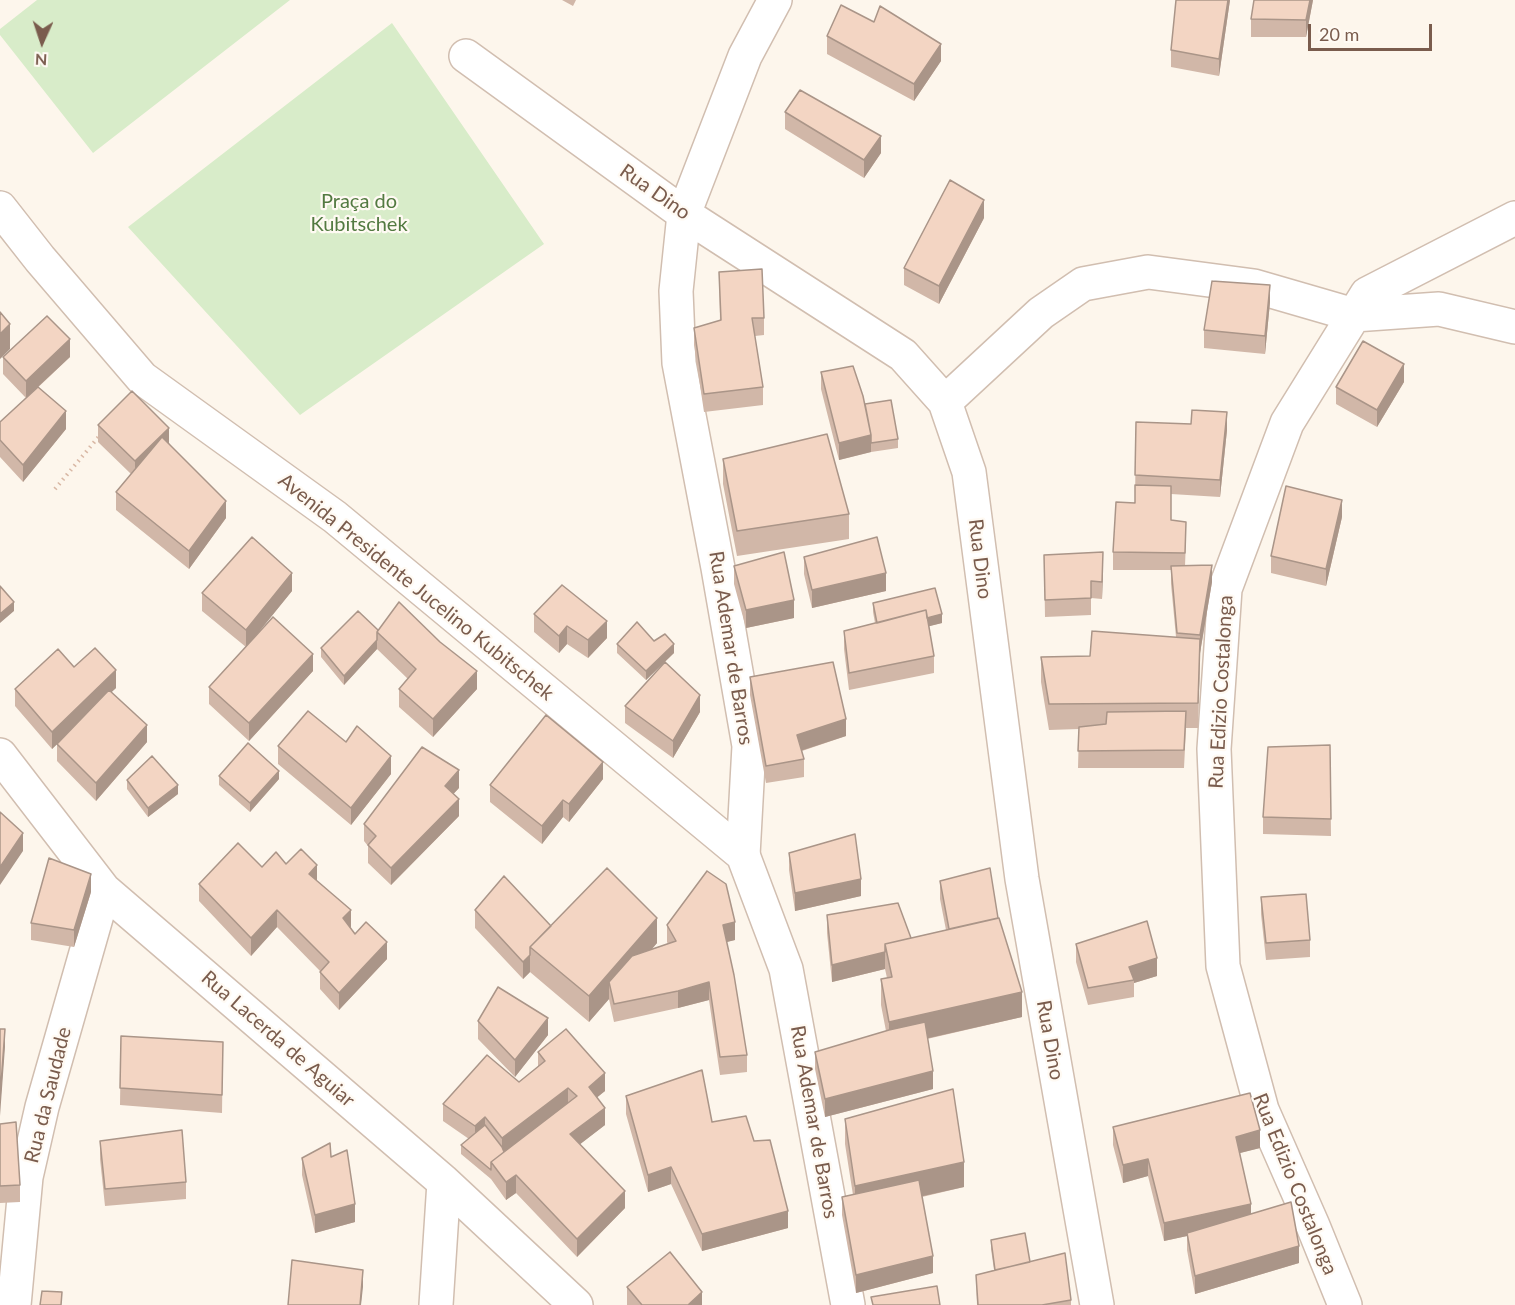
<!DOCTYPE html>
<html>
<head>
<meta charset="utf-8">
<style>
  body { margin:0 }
  #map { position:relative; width:1515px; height:1305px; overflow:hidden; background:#fdf6ec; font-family:Lato,sans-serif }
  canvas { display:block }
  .north { position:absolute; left:12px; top:12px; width:60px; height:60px; -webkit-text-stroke:4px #fffaf3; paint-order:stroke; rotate:183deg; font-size:16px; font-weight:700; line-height:24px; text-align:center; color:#7a5c4d }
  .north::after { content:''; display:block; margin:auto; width:21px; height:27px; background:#7a5c4d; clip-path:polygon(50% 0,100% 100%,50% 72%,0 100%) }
  .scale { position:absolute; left:1308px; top:24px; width:124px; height:27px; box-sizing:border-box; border:3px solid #7a5c4d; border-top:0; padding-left:8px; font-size:18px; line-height:21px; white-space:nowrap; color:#7a5c4d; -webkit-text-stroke:4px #fffaf3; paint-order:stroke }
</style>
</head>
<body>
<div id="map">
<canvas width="1515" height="1305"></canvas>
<div class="north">N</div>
<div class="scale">20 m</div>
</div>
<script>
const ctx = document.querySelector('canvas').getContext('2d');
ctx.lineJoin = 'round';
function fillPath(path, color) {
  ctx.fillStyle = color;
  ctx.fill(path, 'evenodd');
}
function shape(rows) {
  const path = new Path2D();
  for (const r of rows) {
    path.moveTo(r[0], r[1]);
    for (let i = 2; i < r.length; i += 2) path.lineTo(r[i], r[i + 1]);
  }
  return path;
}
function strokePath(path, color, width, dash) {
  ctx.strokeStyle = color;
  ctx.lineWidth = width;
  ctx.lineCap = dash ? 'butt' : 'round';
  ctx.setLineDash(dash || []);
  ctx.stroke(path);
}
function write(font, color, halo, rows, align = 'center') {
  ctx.font = font + ' Lato,sans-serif';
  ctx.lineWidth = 4.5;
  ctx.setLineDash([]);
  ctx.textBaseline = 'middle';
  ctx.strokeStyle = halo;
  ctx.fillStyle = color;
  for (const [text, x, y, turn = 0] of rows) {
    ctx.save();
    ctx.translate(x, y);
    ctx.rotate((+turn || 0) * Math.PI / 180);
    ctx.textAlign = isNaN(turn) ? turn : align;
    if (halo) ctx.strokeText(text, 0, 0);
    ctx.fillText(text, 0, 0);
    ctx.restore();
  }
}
fillPath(shape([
  [37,0,290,0,93,153,0,35,0,29],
  [392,23,544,244,300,415,128,227]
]), '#d8ecc9');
const minor = shape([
  [466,56,684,214,903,355,945,402,969,472,1022,879,1097,1305],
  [945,402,1041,313,1083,284,1148,272,1254,286,1354,315,1439,309,1515,327],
  [0,755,104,890,444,1182,576,1305],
  [743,855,749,746,718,568,679,363,676,291,684,214,745,56,775,0],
  [14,1305,26,1177,42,1107,104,890],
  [436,1305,444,1182],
  [1345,1305,1313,1226,1262,1110,1223,966,1214,749,1225,589,1287,423,1367,294,1515,218]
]);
const tertiary = shape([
  [0,208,40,259,142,378,335,517,743,855,786,969,848,1305]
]);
strokePath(minor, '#d1beb0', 36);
strokePath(tertiary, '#d1beb0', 36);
strokePath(shape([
  [55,489,101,434]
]), '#d9b8a5', 4, [1.5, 4.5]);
strokePath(minor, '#fff', 33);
strokePath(tertiary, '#fff', 33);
fillPath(shape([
  [562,0,576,0,573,6],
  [1230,0,1219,76,1171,67,1171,50],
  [1313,0,1306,37,1251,37,1251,19],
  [827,36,941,61,914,101,827,54],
  [785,112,881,153,864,178,785,129],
  [984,218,939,304,904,285,904,268],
  [719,272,764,318,764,335,755,336,763,387,763,405,704,412,694,345,694,328,720,321],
  [1270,302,1265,354,1204,348,1204,330],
  [3,357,70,357,30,395,66,429,23,482,0,457,0,422,26,398,3,374],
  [821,372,865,404,898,439,898,448,871,452,839,460,821,389],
  [1404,382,1377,427,1336,404,1336,387],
  [1136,422,1227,430,1220,497,1171,494,1171,520,1186,539,1185,566,1212,582,1200,653,1198,728,1186,728,1184,768,1078,768,1079,729,1049,730,1041,682,1041,657,1090,656,1176,637,1171,584,1171,570,1113,570,1113,552,1135,503],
  [98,425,169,443,226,518,189,569,116,510,116,492,131,474,98,442],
  [723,459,849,514,849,539,737,556,723,484],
  [1342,517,1326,586,1271,573,1271,556],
  [1044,555,1103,570,1102,599,1091,598,1091,615,1045,617],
  [804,557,886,591,812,608,804,574],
  [734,566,794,618,746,628,734,584],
  [292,591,254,637,313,671,249,741,209,704,209,687,246,647,202,611,202,593],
  [873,603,942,623,929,626,934,656,934,673,849,690,844,649,844,631,875,623,873,612],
  [534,614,607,638,588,658,567,644,559,653,534,632],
  [378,630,477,689,433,737,399,707,399,689,408,679,377,649,344,685,321,657,321,648],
  [654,641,674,653,646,680,617,653,617,644],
  [74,667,116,688,111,692,147,742,96,801,57,761,57,744,52,749,15,706,15,689],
  [750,677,846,736,802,751,804,759,804,777,766,783,750,695],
  [625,706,700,712,673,758,625,723],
  [1330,745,1331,836,1263,834,1263,817],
  [278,746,391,774,351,825,278,764],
  [219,776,279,779,250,812,219,785],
  [603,779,569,822,563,817,542,844,490,802,490,785],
  [127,780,178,794,148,817,127,789],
  [459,788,453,794,459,816,391,885,368,863,368,846,364,841,364,824],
  [789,853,861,896,795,911,789,870],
  [286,864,317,881,355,934,387,959,339,1010,320,989,320,971,277,927,251,956,199,901,199,884,262,867],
  [940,881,998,918,1022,1017,927,1039,933,1089,825,1117,815,1069,815,1052,886,1031,881,1005,881,979,887,978,885,969,832,982,827,933,827,915,911,938,946,930,940,899],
  [91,892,74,947,31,940,31,923],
  [1261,897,1310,940,1310,957,1266,960,1261,914],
  [475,910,551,926,657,943,652,949,668,944,667,942,667,925,735,940,726,942,747,1055,747,1072,720,1075,709,1000,678,1008,614,1022,609,999,589,1022,530,972,523,979,475,928],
  [1076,944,1157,976,1134,983,1134,997,1088,1005,1076,962],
  [478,1021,548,1035,515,1077,478,1039],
  [121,1036,223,1042,222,1113,120,1105],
  [538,1052,605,1091,597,1097,605,1125,580,1144,625,1208,577,1257,516,1193,506,1200,491,1179,461,1154,461,1145,469,1139,443,1121,443,1104,519,1082,538,1067],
  [626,1096,712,1122,754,1141,788,1228,702,1251,671,1184,648,1192,626,1114],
  [845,1119,964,1187,922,1197,933,1273,856,1293,842,1215,842,1197,853,1195,845,1144],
  [0,1124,20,1185,20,1202,0,1203],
  [1113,1127,1260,1148,1240,1153,1251,1214,1299,1263,1195,1294,1187,1250,1187,1236,1164,1241,1148,1176,1123,1183,1113,1145],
  [100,1141,186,1182,186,1199,105,1206,100,1159],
  [331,1157,355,1222,315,1233,302,1175,302,1158],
  [991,1240,1030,1262,1071,1300,1071,1305,977,1305,976,1275,994,1270,991,1249],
  [627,1287,702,1305,627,1305]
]), '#d1b7a8');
fillPath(shape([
  [1228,0,1230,0,1219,76,1219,59],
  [1310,0,1313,0,1306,37,1306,20],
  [941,44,941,61,914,101,914,84],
  [881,136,881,153,864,178,864,160],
  [984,200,984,218,939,304,939,286],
  [1270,285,1270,302,1265,354,1265,336],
  [10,324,10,349,0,359,0,334],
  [70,339,70,357,26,398,26,381],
  [1404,364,1404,382,1377,427,1377,410],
  [66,411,66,429,23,482,23,465],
  [1227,412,1227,430,1220,497,1220,480],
  [169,428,169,446,135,478,135,461],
  [871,435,871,452,839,460,839,443],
  [1342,500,1342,517,1326,586,1326,569],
  [226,501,226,518,189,569,189,551],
  [1103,552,1103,570,1102,599,1102,582],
  [1212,565,1212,582,1200,653,1198,728,1200,635],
  [292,573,292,591,246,648,246,630],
  [886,573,886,591,812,608,812,590],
  [794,600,794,618,746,628,746,610],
  [14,602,14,611,0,623,0,614],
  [942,614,942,623,879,639,879,630],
  [607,621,607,638,588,658,588,640],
  [567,626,567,644,559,653,559,636],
  [377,640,377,649,344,685,344,676],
  [674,644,674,653,646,680,646,671],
  [313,654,313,671,249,741,249,723],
  [116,670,116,688,52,749,52,732],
  [477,671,477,689,433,737,433,719],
  [700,695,700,712,673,758,673,741],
  [846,719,846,736,797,752,797,735],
  [147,725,147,742,96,801,96,783],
  [391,756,391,774,351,825,351,808],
  [603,762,603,779,569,822,569,804],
  [459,770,459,788,445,803,445,786],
  [279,771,279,779,250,812,250,803],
  [178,785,178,794,148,817,148,808],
  [459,799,459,816,391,885,391,868],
  [563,800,563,817,542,844,542,826],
  [23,833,23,851,0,885,0,867],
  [317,865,317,883,309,874],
  [91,874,91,892,74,947,74,930],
  [861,879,861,896,795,911,795,893],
  [277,910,277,927,251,956,251,938],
  [351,910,351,927,343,936,343,918],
  [657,918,657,943,612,995,609,982,609,999,589,1022,589,996],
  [735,922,735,940,723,943,723,925],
  [387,942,387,959,339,1010,339,993],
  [885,952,885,969,832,982,832,965],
  [530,955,530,972,523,979,523,962],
  [1157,958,1157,976,1134,983,1134,980,1129,967],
  [709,982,709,1000,678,1008,678,991],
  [1022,992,1022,1017,889,1047,889,1022],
  [548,1018,548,1035,515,1077,515,1060],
  [5,1029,5,1047,0,1116,0,1098],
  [933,1071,933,1089,825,1117,825,1099],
  [605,1073,605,1091,589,1104,589,1087],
  [568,1088,568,1105,502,1156,502,1138],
  [605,1108,605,1125,570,1152,570,1134],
  [485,1117,485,1134,475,1143,475,1126],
  [1260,1130,1260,1148,1236,1154,1236,1137],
  [1148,1159,1148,1176,1123,1183,1123,1165],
  [964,1162,964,1187,855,1211,855,1186],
  [671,1167,671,1184,648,1192,648,1175],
  [516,1175,516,1193,506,1200,506,1182],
  [625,1191,625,1208,577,1257,577,1239],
  [355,1204,355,1222,315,1233,315,1215],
  [1251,1204,1251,1222,1187,1233,1187,1236,1164,1241,1164,1223],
  [788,1211,788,1228,702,1251,702,1234],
  [1299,1246,1299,1263,1195,1294,1195,1276],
  [933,1256,933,1273,856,1293,856,1275],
  [363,1270,363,1287,361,1305,360,1305],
  [702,1292,702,1305,688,1305]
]), '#aa9588');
const building = shape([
  [1176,0,1228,0,1219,59,1171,50,1176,0],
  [1254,0,1310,0,1306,20,1251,19,1254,0],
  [841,5,874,22,880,6,941,44,914,84,827,36,841,5],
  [800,90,881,136,864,160,785,112,800,90],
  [950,180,984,200,939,286,904,268,950,180],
  [762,269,764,318,752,318,763,387,704,394,694,328,721,320,719,272,762,269],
  [1212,281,1270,285,1265,336,1204,330,1212,281],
  [0,312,10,324,0,334,0,312],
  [47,316,70,339,26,381,3,357,47,316],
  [1363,341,1404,364,1377,410,1336,387,1363,341],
  [853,366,863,396,871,435,839,443,821,372,853,366],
  [38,387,66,411,23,465,0,440,0,422,38,387],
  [132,391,169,428,135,461,98,425,132,391],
  [891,400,898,439,871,443,871,435,865,404,891,400],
  [1192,410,1227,412,1220,480,1135,475,1136,422,1191,424,1192,410],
  [827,434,849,514,737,531,723,459,827,434],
  [162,437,226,501,189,551,116,492,162,437],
  [1135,485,1171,486,1171,520,1186,522,1185,553,1113,552,1116,502,1135,503,1135,485],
  [1286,486,1342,500,1326,569,1271,556,1286,486],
  [252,537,292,573,246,630,202,593,252,537],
  [877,537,886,573,812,590,804,557,877,537],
  [784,552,794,600,746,610,734,566,784,552],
  [1103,552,1102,582,1091,581,1091,598,1045,600,1044,555,1103,552],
  [1212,565,1200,635,1177,633,1171,566,1212,565],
  [562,585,607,621,588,640,567,626,559,636,534,614,562,585],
  [0,586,14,602,0,614,0,586],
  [935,588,942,614,927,618,926,610,877,623,873,603,935,588],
  [399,602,440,642,477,671,433,719,399,689,416,669,377,632,399,602],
  [926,610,934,656,849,673,844,631,926,610],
  [358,611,378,630,377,632,377,640,344,676,321,648,358,611],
  [273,617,313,654,249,723,209,687,273,617],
  [637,622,654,641,665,634,674,644,646,671,617,644,637,622],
  [1092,631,1200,639,1198,703,1049,704,1041,657,1090,656,1092,631],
  [95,648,116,670,52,732,15,689,58,649,74,667,95,648],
  [665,662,700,695,673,741,625,706,665,662],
  [833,662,846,719,797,735,804,759,766,766,750,677,833,662],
  [109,690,147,725,96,783,57,744,109,690],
  [308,711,346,742,357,726,391,756,351,808,278,746,308,711],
  [1186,711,1184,750,1078,751,1079,727,1106,724,1107,712,1186,711],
  [546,715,603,762,569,804,563,800,542,826,490,785,546,715],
  [248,743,279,771,250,803,219,776,248,743],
  [1330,745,1331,819,1263,817,1268,747,1330,745],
  [422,747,459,770,445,786,459,799,391,868,368,845,376,836,364,824,422,747],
  [152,756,178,785,148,808,127,780,152,756],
  [0,812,23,833,0,867,0,812],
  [855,834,861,879,795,893,789,853,855,834],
  [238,843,262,867,276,852,286,864,301,849,317,865,309,874,351,910,343,918,355,934,366,922,387,942,339,993,320,972,329,962,277,910,251,938,199,884,238,843],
  [49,858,91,874,74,930,31,923,49,858],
  [607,868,657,918,589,996,530,947,607,868],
  [990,868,998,918,949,929,940,881,990,868],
  [707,871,726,884,735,922,723,925,734,975,747,1055,720,1057,709,982,678,991,614,1004,609,982,632,956,676,941,667,925,707,871],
  [504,876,551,926,530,947,530,955,523,962,475,910,504,876],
  [1306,894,1310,940,1266,943,1261,897,1306,894],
  [898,903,911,938,885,944,885,952,832,965,827,915,898,903],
  [999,918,1022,992,889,1022,881,979,892,977,885,944,999,918],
  [1147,921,1157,958,1129,967,1134,980,1088,988,1076,944,1147,921],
  [498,987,548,1018,515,1060,478,1021,498,987],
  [925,1022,933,1071,825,1099,815,1052,889,1030,925,1022],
  [0,1029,5,1029,0,1098,0,1029],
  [566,1029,605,1073,589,1087,605,1108,570,1134,625,1191,577,1239,516,1175,506,1182,491,1162,577,1096,568,1088,502,1138,485,1117,475,1126,443,1104,487,1055,519,1082,545,1061,538,1052,566,1029],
  [121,1036,223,1042,222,1095,120,1088,121,1036],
  [702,1070,712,1122,746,1116,754,1141,770,1140,788,1211,702,1234,671,1167,648,1175,626,1096,702,1070],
  [953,1089,964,1162,855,1186,845,1119,953,1089],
  [1250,1093,1260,1130,1236,1137,1251,1204,1164,1223,1148,1159,1123,1165,1113,1127,1250,1093],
  [16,1122,20,1185,0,1186,0,1124,16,1122],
  [485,1125,502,1147,504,1152,491,1162,491,1170,461,1145,485,1125],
  [182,1130,186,1182,105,1189,100,1141,182,1130],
  [330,1143,331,1157,347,1150,355,1204,315,1215,302,1158,330,1143],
  [919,1180,933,1256,856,1275,842,1197,919,1180],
  [1291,1202,1299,1246,1195,1276,1187,1233,1291,1202],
  [1025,1233,1030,1262,995,1270,991,1240,1025,1233],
  [670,1252,702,1292,688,1305,642,1305,627,1287,670,1252],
  [1065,1253,1071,1300,1042,1305,978,1305,976,1275,1065,1253],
  [292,1260,363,1270,360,1305,288,1305,292,1260],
  [937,1286,940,1305,873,1305,871,1297,937,1286],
  [42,1291,62,1292,61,1305,40,1305,42,1291]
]);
fillPath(building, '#f3d5c3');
strokePath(building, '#aa9588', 1.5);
write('20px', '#7a5c4d', '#fffaf3', [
  ["Rua Dino",655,192,35],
  ["Rua Dino",980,559,83],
  ["Avenida Presidente Jucelino Kubitschek",416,587,39],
  ["Rua Ademar de Barros",731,648,81],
  ["Rua Edizio Costalonga",1221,692,-87],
  ["Rua Lacerda de Aguiar",278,1039,41],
  ["Rua Dino",1050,1040,80],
  ["Rua da Saudade",48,1095,-76],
  ["Rua Ademar de Barros",814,1122,80],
  ["Rua Edizio Costalonga",1295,1184,68]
]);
write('20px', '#537a41', '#fffaf3', [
  ["Praça do",359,202],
  ["Kubitschek",359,225]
]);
</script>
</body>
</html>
